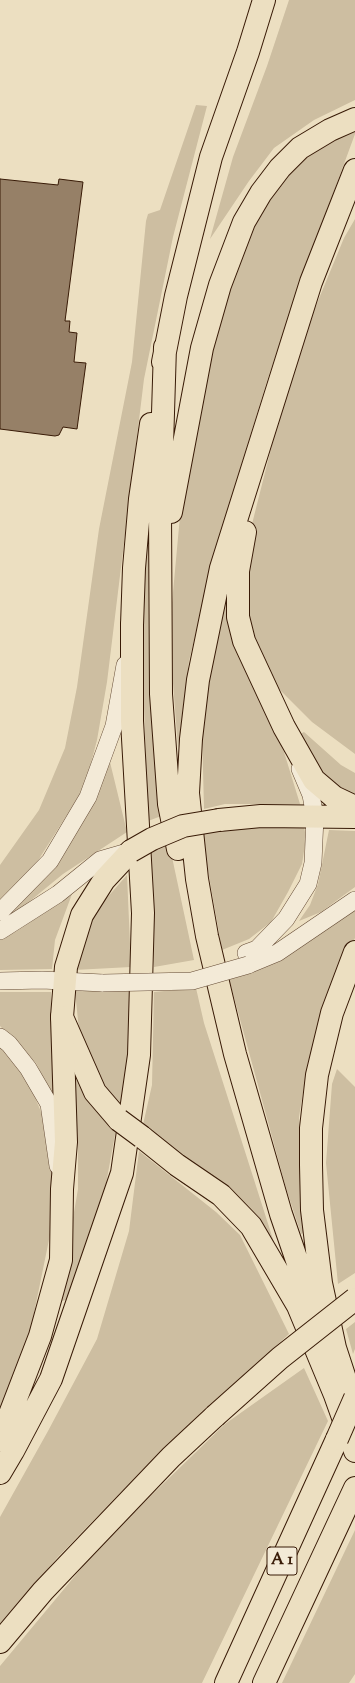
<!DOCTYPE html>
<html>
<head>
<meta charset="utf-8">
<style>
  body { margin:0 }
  canvas { display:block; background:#ecdfc1 }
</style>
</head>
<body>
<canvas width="355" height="1683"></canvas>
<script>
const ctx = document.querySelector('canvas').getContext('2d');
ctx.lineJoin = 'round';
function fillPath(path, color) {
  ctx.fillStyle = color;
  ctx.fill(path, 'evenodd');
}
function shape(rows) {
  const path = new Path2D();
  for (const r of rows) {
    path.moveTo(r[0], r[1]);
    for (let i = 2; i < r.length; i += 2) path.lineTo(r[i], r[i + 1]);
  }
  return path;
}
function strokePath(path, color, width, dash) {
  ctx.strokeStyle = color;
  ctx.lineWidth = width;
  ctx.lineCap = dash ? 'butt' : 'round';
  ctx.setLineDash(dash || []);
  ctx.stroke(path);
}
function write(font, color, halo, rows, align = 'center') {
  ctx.font = font + ' "Sorts Mill Goudy",serif';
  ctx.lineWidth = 3;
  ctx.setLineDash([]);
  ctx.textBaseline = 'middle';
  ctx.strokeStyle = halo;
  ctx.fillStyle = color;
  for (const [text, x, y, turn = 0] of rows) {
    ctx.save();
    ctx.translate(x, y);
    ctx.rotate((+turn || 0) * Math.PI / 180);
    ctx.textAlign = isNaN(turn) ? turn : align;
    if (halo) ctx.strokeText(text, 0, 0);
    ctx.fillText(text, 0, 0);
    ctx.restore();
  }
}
fillPath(shape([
  [289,0,355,0,355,100,314,120,274,148,249,181,210,239,233,157,267,66],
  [196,105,207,106,173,237,144,379,107,682,97,740,85,786,70,810,39,859,8,894,0,900,0,865,39,810,65,748,77,687,99,529,132,362,146,221,148,214,160,210],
  [355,129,355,134,302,278,267,381,218,541,189,661,178,748,173,683,171,614,180,516,209,351,255,219,281,179,319,147],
  [355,219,355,754,312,722,278,688,262,661,250,621,246,571,251,528,276,429,308,325,344,238],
  [155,516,164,815,148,821,141,622,148,518],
  [223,598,229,599,236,644,284,752,300,804,225,804,204,809,202,729],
  [304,732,341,765,355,773,355,797,324,780,298,735],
  [109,758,127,832,63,874,13,915,8,911],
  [304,826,306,838,302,864,288,892,271,922,249,939,222,950,201,831,230,827],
  [329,830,355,831,355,887,321,912,299,921,310,905,318,884],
  [169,843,194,960,154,967,148,854],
  [127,875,131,967,74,970,81,939,97,909],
  [72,894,55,940,52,969,0,970,0,940,17,931],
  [355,908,355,938,328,994,308,1062,299,1117,301,1178,306,1232,301,1234,286,1188,229,979],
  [196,988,204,1023,278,1255,142,1129,152,1085,154,992],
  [75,991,132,991,126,1078,121,1105,107,1091,90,1062,79,1030],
  [0,992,51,992,51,1032,59,1124,49,1089,36,1063,0,1026],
  [0,1046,29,1083,44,1119,54,1181,52,1225,32,1323,13,1384,0,1420],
  [71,1064,116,1129,104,1195,69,1299,62,1301,69,1241,78,1189,78,1141],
  [337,1069,355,1087,355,1273,338,1284,326,1163,332,1084],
  [139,1151,216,1212,240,1235,289,1334,151,1461,57,1558,0,1626,0,1517,48,1431,97,1339,129,1231],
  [355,1322,355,1349,353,1354,346,1329],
  [304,1368,328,1421,202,1683,0,1683,0,1666,104,1541,225,1424],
  [355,1530,355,1674,349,1683,282,1683]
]), '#cdbea1');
const building = shape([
  [0,179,58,185,59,179,83,182,65,321,70,321,69,332,77,333,74,362,86,363,77,429,63,427,59,435,55,436,0,429,0,179]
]);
fillPath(building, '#968067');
strokePath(building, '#381a06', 1);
const minor = shape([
  [0,912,50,861,88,797,114,726,125,665],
  [0,931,58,894,100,860,131,851],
  [246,953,257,949,286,919,308,884,313,863,315,817,311,795,300,769],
  [248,965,277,953,355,900],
  [0,981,42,980,103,983],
  [0,1037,9,1044,28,1068,49,1104,58,1166]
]);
const major = shape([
  [165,347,160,512,161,694,169,804,178,849],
  [163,362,176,296,211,157,248,52,264,0],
  [171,512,202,348,220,285,244,222,261,193,280,168,300,148,330,130,355,119],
  [245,532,238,571,238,617,244,641,284,727,314,780,334,797,355,807],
  [132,625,134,568,140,499,151,424],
  [219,820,261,816,355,817],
  [355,952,332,1013,317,1075,311,1128,311,1165,312,1210,321,1283,335,1348,355,1409],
  [119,1120,95,1092,62,1017,66,967,82,915,104,880,131,851],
  [142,1137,177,1165,221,1195,251,1226,298,1306,335,1395,355,1451],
  [335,1348,315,1313,281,1214,235,1054,207,936,197,879,188,793,191,739,198,680,221,568,311,282,355,170]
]);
const highway = shape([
  [0,1440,40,1336,61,1260,62,1189,66,1142,62,1017],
  [0,1473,13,1451,51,1379,122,1173,139,1055,143,913,132,721,132,625],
  [0,1642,43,1591,171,1457,215,1416],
  [226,1683,337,1439],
  [264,1683,355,1488]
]);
strokePath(minor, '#654b35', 18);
strokePath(major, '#381a06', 24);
strokePath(highway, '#381a06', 24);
strokePath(minor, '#f3ead7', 17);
strokePath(major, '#ecdfc1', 22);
strokePath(highway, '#ecdfc1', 22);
const minorBridge = shape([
  [103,983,192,981,248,965]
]);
const majorBridge = shape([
  [131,851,152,839,183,826,219,820],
  [119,1120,142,1137]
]);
const highwayBridge = shape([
  [215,1416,280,1358,355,1299],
  [337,1439,355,1398]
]);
strokePath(minorBridge, '#654b35', 18, []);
strokePath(majorBridge, '#381a06', 24, []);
strokePath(highwayBridge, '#381a06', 24, []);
strokePath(minorBridge, '#f3ead7', 17);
strokePath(majorBridge, '#ecdfc1', 22);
strokePath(highwayBridge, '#ecdfc1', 22);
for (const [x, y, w] of [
  [282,1561,30]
]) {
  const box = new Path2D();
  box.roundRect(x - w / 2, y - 14, w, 28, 3);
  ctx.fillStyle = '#f3ead7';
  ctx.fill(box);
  strokePath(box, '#381a06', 1);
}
write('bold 16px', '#381a06', null, [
  ["A 1",282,1561]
]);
</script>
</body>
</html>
